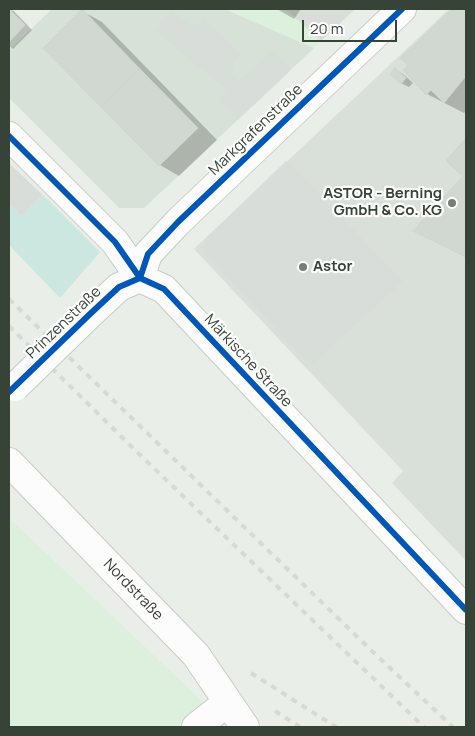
<!DOCTYPE html>
<html>
<head>
<meta charset="utf-8">
<style>
  body { margin:0 }
  #map { position:relative; width:475px; height:736px; overflow:hidden; background:#e9eee9; font-family:Manrope,sans-serif }
  canvas { display:block }
  .frame { position:absolute; inset:0; border:10px solid #364336; pointer-events:none }
  .scale { position:absolute; left:302px; top:20px; width:95px; height:22px; box-sizing:border-box; border:2px solid #364336; border-top:0; padding-left:6px; font-size:15px; line-height:18px; white-space:nowrap; color:#364336; -webkit-text-stroke:4px #fff; paint-order:stroke }
</style>
</head>
<body>
<div id="map">
<canvas width="475" height="736"></canvas>
<div class="frame"></div>
<div class="scale">20 m</div>
</div>
<script>
const ctx = document.querySelector('canvas').getContext('2d');
ctx.lineJoin = 'round';
function fillPath(path, color) {
  ctx.fillStyle = color;
  ctx.fill(path, 'evenodd');
}
function shape(rows) {
  const path = new Path2D();
  for (const r of rows) {
    path.moveTo(r[0], r[1]);
    for (let i = 2; i < r.length; i += 2) path.lineTo(r[i], r[i + 1]);
  }
  return path;
}
function strokePath(path, color, width, dash) {
  ctx.strokeStyle = color;
  ctx.lineWidth = width;
  ctx.lineCap = dash ? 'butt' : 'round';
  ctx.setLineDash(dash || []);
  ctx.stroke(path);
}
function write(font, color, halo, rows, align = 'center') {
  ctx.font = font + ' Manrope,sans-serif';
  ctx.lineWidth = 4.5;
  ctx.setLineDash([]);
  ctx.textBaseline = 'middle';
  ctx.strokeStyle = halo;
  ctx.fillStyle = color;
  for (const [text, x, y, turn = 0] of rows) {
    ctx.save();
    ctx.translate(x, y);
    ctx.rotate((+turn || 0) * Math.PI / 180);
    ctx.textAlign = isNaN(turn) ? turn : align;
    if (halo) ctx.strokeText(text, 0, 0);
    ctx.fillText(text, 0, 0);
    ctx.restore();
  }
}
fillPath(shape([
  [52,9,225,9,314,48,144,208,119,208,9,98,9,50]
]), '#d7e1d8');
fillPath(shape([
  [225,9,356,9,314,48],
  [9,518,200,699,218,727,9,727]
]), '#ddf0dd');
fillPath(shape([
  [449,9,466,9,466,561,392,483,403,471,194,249]
]), '#d9dfd9');
fillPath(shape([
  [43,195,100,252,60,298,9,245,9,204,21,216]
]), '#cbe7e0');
fillPath(shape([
  [171,9,190,25,199,24,203,19,242,54,233,64,232,75,238,82,273,50,291,70,238,120,219,99,228,91,155,30],
  [286,9,355,9,321,41],
  [286,161,403,281,311,365,204,252,205,239],
  [9,163,43,195,21,216,9,204]
]), '#d9ddd9');
fillPath(shape([
  [9,9,14,11,32,30,13,49,9,46],
  [277,9,301,9,294,19],
  [457,10,466,12,466,110,464,113,427,94],
  [82,11,102,22,217,140,179,176,160,165],
  [396,70,403,74,413,83,409,87,401,83],
  [466,140,466,257,435,241,464,176,448,161]
]), '#0003');
const building = shape([
  [9,9,25,25,9,42,9,9],
  [82,9,140,69,101,107,43,48,82,9],
  [457,9,466,11,466,76,444,103,431,90,426,95,403,70,408,65,400,58,451,10,457,9],
  [395,68,406,78,401,84,390,74,395,68],
  [140,69,198,128,159,166,101,107,140,69],
  [466,138,466,257,413,231,463,176,446,161,466,138]
]);
fillPath(building, '#d1d8d1');
strokePath(building, '#cfd6cf', 1);
const minor = shape([
  [9,136,115,242,140,278,164,289,209,337,466,610],
  [140,278,148,254,178,222,402,9],
  [90,314,119,287,140,278],
  [9,462,196,655,245,727],
  [196,727,228,702]
]);
strokePath(minor, '#c7ccc7', 30);
strokePath(minor, '#fcfcfc', 28);
strokePath(shape([
  [9,299,373,652,453,727],
  [9,326,137,452,424,727],
  [251,673,336,727],
  [275,711,300,727]
]), '#d7d8d7', 4, [6, 6]);
const minorBridge = shape([
  [15,387,90,314]
]);
strokePath(minorBridge, '#c7ccc7', 30, []);
strokePath(minorBridge, '#fcfcfc', 28);
strokePath(shape([
  [9,136,115,242,140,278,164,289,209,337,466,610],
  [140,278,148,254,178,222,402,9],
  [9,392,90,314,119,287,140,278]
]), '#0057b8', 6);
for (const [x, y, r, color] of [
  [452,203,5,"#757f75"],
  [303,267,5,"#757f75"]
]) {
  const dot = new Path2D();
  dot.arc(x, y, r, 0, 2 * Math.PI);
  ctx.fillStyle = color;
  ctx.fill(dot);
  strokePath(dot, '#fff', 2);
}
write('15px', '#364336', '#fff', [
  ["Markgrafenstraße",256,130,-44],
  ["Prinzenstraße",64,323,-44],
  ["Märkische Straße",248,361,47],
  ["Nordstraße",133,590,46]
]);
write('bold 15px', '#364336', '#fff', [
  ["ASTOR - Berning",442,194],
  ["GmbH & Co. KG",442,211],
  ["Astor",313,267,"left"]
], 'right');
</script>
</body>
</html>
